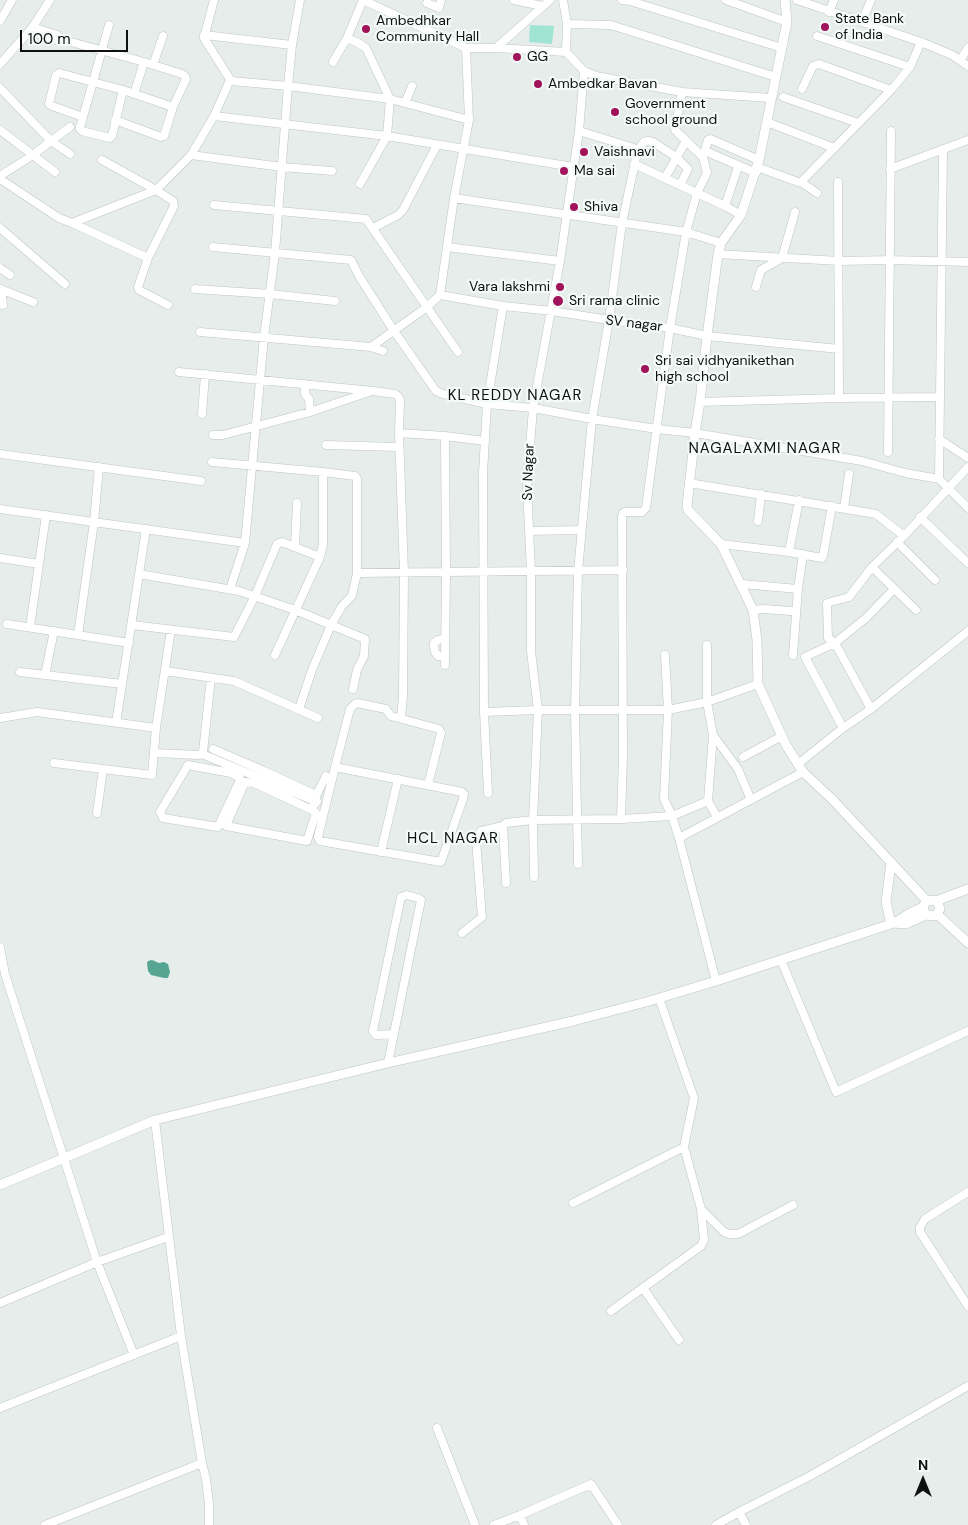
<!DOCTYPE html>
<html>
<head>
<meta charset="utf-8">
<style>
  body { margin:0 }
  #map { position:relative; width:968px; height:1525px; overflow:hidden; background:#e6edeb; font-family:"DM Sans",sans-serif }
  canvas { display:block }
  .north { position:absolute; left:898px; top:1455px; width:50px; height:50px; -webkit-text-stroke:4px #f3faf8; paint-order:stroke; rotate:0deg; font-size:14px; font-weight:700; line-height:20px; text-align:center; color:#0e1110 }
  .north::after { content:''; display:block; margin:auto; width:18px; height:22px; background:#0e1110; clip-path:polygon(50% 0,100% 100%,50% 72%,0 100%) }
  .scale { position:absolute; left:20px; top:30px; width:108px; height:22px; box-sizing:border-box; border:2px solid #0e1110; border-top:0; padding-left:6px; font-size:15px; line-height:18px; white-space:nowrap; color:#0e1110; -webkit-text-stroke:4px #f3faf8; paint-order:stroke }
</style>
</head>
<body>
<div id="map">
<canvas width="968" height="1525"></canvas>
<div class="north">N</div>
<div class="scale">100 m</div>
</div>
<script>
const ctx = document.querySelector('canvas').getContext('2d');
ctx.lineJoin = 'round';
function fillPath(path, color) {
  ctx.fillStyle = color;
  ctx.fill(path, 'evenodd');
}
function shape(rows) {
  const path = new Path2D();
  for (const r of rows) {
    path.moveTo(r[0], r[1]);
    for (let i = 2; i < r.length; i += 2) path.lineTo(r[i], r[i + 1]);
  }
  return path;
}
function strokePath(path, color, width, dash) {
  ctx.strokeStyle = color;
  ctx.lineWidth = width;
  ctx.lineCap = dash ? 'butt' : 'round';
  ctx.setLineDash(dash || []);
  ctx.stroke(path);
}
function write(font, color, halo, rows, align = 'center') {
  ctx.font = font + ' "DM Sans",sans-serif';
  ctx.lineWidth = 4.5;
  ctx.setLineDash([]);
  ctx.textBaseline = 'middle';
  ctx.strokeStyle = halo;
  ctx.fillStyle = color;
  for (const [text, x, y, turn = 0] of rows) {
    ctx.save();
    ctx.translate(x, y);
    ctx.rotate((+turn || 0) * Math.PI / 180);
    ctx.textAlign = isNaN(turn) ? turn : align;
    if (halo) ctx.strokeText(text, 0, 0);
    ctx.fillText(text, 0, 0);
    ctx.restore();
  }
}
fillPath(shape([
  [530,25,554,26,552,44,529,42]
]), '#a0e4d3');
fillPath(shape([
  [152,960,159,963,164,962,168,964,170,972,168,978,164,978,151,975,148,971,147,963,148,961]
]), '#56a593');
const minor = shape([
  [214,0,204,38,231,81,288,86,390,99,469,120],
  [363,0,466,48,496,48,566,52,584,71,596,76,682,92,771,98],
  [514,0,542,6],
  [563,0,567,24,566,52],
  [622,0,630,1,782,48],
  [726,0,787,22],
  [797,0,921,42,952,55,968,66],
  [427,3,439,8,441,0],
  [829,12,834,0],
  [0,21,12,0],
  [862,22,871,0],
  [567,24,611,25,776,77],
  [30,31,55,40,60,39,57,35,32,27],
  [204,35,292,45],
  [817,36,910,67,921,42],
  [347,38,358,43,366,48,390,99,387,136,360,184],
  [60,39,144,62,182,74,185,76,186,79,173,107,123,90,59,73,56,75,49,104,52,106,83,117,80,127,80,129,82,131,110,138,112,136,123,90],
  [466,48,469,120,454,198,440,295,503,306,552,311,609,320,670,328,707,336,839,349],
  [496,48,550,0],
  [960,60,968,48],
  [333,62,347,38,363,0],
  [0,64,32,28,50,0],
  [153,65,163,36],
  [0,88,51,141,70,127],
  [802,89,813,66,819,64,891,90],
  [134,94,144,62],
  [783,97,858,123],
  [405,103,412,86],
  [214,116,387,136,573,167],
  [83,117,109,25],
  [115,120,161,137,164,136,173,107],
  [767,122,834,148],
  [0,130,55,172],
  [637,151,644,142,648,141,653,142,676,157,688,169,680,185],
  [705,151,756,173],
  [191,155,282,167,332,171],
  [703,157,708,140,710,139,759,160],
  [102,160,156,190,173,201,174,206,148,258,138,287,139,290,168,305],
  [634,164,725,206,741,215],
  [757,167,798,182,801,182,892,89,910,67],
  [890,169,968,140],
  [0,176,33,155,51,141,70,154],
  [665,178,686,141],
  [0,179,59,218,72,223,156,190,191,155,214,116,230,80],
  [801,182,817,193],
  [838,182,839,398],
  [454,198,686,232,721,243],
  [214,205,366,219,458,352],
  [725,206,738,167],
  [72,223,148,258],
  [0,228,65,284],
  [373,228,398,215,403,210,437,145],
  [213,247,351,260,359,276,394,331,436,391,443,394,487,404,533,408,592,419,657,429,695,433,862,461,905,473,939,479,968,508],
  [447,247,560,261],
  [718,254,839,261,890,260,968,262],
  [0,268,10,275],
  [756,287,761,270,782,258,795,212],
  [0,289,33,302],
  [1,289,3,305],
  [195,289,270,294,335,301],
  [200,332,371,347,383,351],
  [371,347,427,307,440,295],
  [179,372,373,391,395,394,398,396,400,400,399,433,404,572,403,696,401,718],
  [305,384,305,394,309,399,310,412],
  [700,402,839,398,940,397],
  [202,414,205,374],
  [399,433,445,436,485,441],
  [213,435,223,435,310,412,369,392],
  [939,439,968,458],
  [326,445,399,447],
  [888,452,891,131],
  [0,454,201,481],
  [212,462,323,472,355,476,357,479,357,573,352,596,342,606,331,625,312,670,299,709],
  [939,479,943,149],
  [689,483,876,514,904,536],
  [844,508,849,474],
  [0,509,245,543],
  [920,517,968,563],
  [758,521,761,494],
  [529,531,581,530],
  [897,542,935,580],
  [721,544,789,552,822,558,823,556,832,506],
  [295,547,297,503],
  [789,552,799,500],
  [0,558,39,564],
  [872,567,916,610],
  [357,573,623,570],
  [139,574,239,591,295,610,365,639,364,656,357,670,353,689],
  [742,584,798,589,793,655],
  [230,589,245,543,264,337,275,253,288,86,292,45,300,0],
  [798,589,803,554],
  [753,610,764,609,791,611],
  [7,624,129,643],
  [132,625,234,637,255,596,277,544,282,542,320,557],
  [30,627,46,515],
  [78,635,94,522,99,467],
  [275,655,320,557,323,544,323,472],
  [665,655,668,710,664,799,672,816,679,838],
  [445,657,438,656,435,652,434,647,434,643,438,640,445,638],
  [445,665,446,572,445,436],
  [165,671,234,681,318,718],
  [20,672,122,684],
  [45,675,54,631],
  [871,709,835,643,828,638,827,603,849,597,872,567,904,536,968,467],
  [484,712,538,710,668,710,707,702,758,684],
  [0,718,37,712,156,728],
  [116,723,146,529],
  [843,728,805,657,835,643,866,618,894,589],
  [713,735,738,769,751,800],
  [213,749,264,771],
  [154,753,199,755,203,752,211,678],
  [202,754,317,802],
  [743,757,782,736],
  [54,763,152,775,156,728,171,630],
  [798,764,843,728,871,709,968,631],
  [335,767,462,792,464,794,463,799,441,862,320,841,318,837,335,767,350,709,355,704,357,703,386,709,391,716,439,729,441,733,428,785],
  [231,773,240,778,240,780,218,827,163,818,160,812,188,765,231,773,234,768],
  [254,783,245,782,226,826,307,841,316,813,312,810],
  [488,793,484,712,483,473,487,404,503,306],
  [317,794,312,810,254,783,264,771,314,794,317,794,326,776],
  [708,801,717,817],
  [97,813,103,769],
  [621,819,623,756,622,516,623,513,625,512,642,512,646,508,670,328,686,232,697,193,707,173,703,157,675,130,682,92],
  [381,852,398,779],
  [578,864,575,711,578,571,592,419,609,320,622,223,637,153,634,148,579,131],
  [534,877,533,820,538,710,531,651,531,572,527,486,533,408,560,261,579,131,584,71],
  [506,883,503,826,506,823,533,820,621,819,672,816,708,801,713,735,707,702,707,645],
  [462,933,482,917,476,840,481,831,503,826],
  [0,947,5,974,97,1262,134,1355],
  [781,960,836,1092,968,1031],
  [716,981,679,838,803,772],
  [388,1063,421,900,418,898,407,895,401,897,373,1031,376,1035,393,1034],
  [155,1120,181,1336,202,1463,206,1479,209,1504,209,1525],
  [968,1192,925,1219,920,1227,920,1232,968,1306],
  [573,1203,684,1147],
  [701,1209,724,1232,729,1234,738,1234,793,1205],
  [643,1288,679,1340],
  [0,1303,97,1262,168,1237],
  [611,1311,701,1246,704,1240,701,1209,684,1147,694,1098,659,998],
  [0,1408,181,1336],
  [437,1428,475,1525],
  [739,1512,746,1525],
  [520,1515,524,1525],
  [45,1525,202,1463],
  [494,1525,520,1515,591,1484,618,1525],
  [716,1525,739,1512,810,1476,968,1386]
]);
const tertiary = shape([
  [785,0,787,22,759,160,741,215,721,243,718,254,707,336,700,402,695,433,687,506,688,510,721,544,753,610,757,640,758,684,786,745,803,772,833,800,927,901],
  [891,862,886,902,891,924],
  [936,901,968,889],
  [937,914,968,943],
  [894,923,906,924,926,915,935,916,940,909,938,903,936,901,930,900,925,903,923,907,926,915],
  [0,1185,155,1120,388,1063,573,1021,646,1002,716,981,894,923,910,913,923,907]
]);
strokePath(minor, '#bec5c3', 9);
strokePath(tertiary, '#bec5c3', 10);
strokePath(minor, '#fff', 8);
strokePath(tertiary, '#fff', 9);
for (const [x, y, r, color] of [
  [825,27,5,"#a1135b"],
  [366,29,5,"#a1135b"],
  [517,57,5,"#a1135b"],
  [538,84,5,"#a1135b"],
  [615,112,5,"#a1135b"],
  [584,152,5,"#a1135b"],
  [564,171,5,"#a1135b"],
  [574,207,5,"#a1135b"],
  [560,287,5,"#a1135b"],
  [558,301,6,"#a1135b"],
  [645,369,5,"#a1135b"]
]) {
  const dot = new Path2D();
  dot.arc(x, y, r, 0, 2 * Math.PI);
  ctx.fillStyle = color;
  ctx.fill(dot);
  strokePath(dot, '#f3faf8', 2);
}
write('14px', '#0e1110', '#f3faf8', [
  ["State Bank",835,19],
  ["of India",835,35],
  ["Ambedhkar",376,21],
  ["Community Hall",376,37],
  ["GG",527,57],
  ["Ambedkar Bavan",548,84],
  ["Government",625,104],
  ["school ground",625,120],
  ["Vaishnavi",594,152],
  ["Ma sai",574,171],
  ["Shiva",584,207],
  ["Vara lakshmi",550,287,"right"],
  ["Sri rama clinic",569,301],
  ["Sri sai vidhyanikethan",655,361],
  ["high school",655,377]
], 'left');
write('14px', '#0e1110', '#f3faf8', [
  ["SV nagar",634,324,7],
  ["Sv Nagar",529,472,-88]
]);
ctx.letterSpacing = '1px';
write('15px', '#0e1110', '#f3faf8', [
  ["KL REDDY NAGAR",515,396],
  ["NAGALAXMI NAGAR",765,449],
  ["HCL NAGAR",453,839]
]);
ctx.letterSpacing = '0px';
</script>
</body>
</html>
